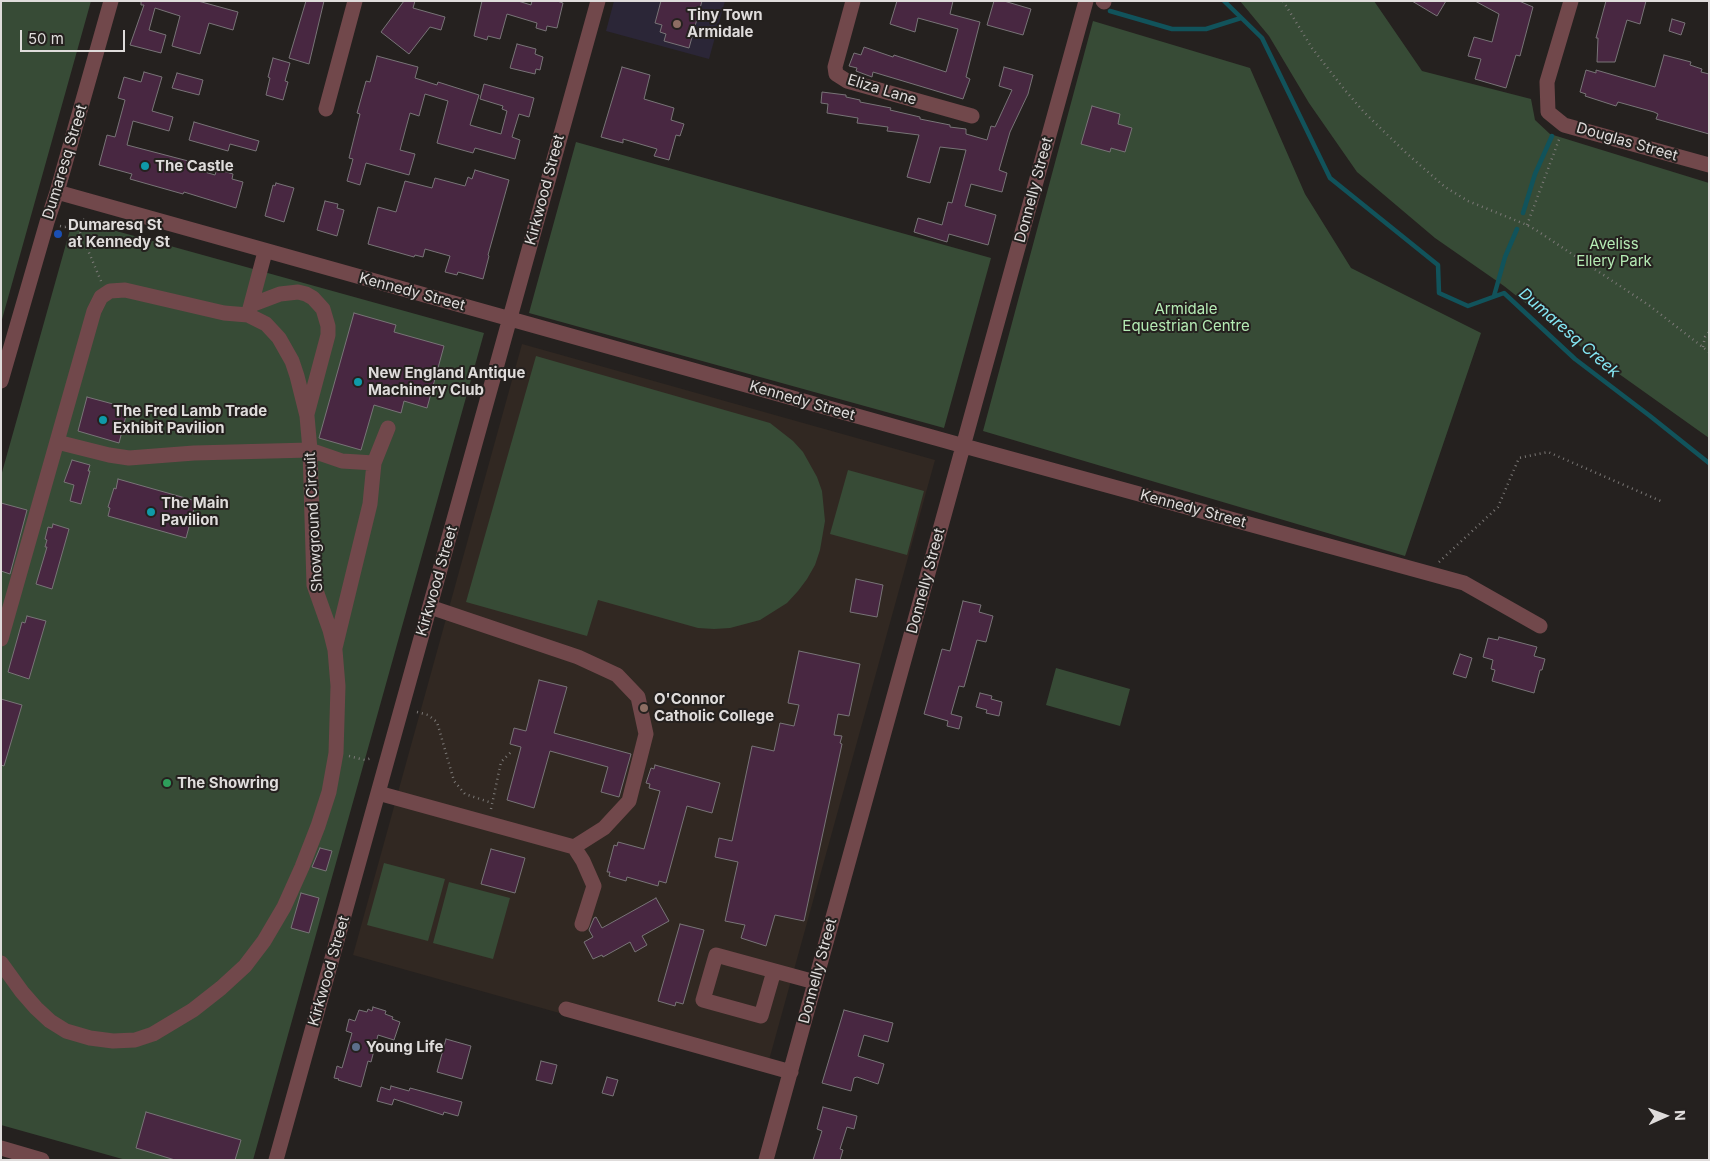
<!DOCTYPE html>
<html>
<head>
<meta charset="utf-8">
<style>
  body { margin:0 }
  #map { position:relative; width:1710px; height:1161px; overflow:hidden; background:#25211f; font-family:Inter,sans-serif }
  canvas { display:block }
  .frame { position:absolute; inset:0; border:2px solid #dfdcdb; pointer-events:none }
  .north { position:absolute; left:1640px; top:1091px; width:50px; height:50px; -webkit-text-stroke:4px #25211f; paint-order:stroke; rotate:88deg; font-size:14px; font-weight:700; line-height:20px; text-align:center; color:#dfdcdb }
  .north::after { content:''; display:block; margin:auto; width:18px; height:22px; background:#dfdcdb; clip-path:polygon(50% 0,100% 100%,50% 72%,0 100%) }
  .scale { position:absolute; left:20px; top:30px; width:105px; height:22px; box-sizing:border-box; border:2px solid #dfdcdb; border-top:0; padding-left:6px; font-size:15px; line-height:18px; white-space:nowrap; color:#dfdcdb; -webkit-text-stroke:4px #25211f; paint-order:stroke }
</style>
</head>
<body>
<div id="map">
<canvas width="1710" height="1161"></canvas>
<div class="frame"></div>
<div class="north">N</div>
<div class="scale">50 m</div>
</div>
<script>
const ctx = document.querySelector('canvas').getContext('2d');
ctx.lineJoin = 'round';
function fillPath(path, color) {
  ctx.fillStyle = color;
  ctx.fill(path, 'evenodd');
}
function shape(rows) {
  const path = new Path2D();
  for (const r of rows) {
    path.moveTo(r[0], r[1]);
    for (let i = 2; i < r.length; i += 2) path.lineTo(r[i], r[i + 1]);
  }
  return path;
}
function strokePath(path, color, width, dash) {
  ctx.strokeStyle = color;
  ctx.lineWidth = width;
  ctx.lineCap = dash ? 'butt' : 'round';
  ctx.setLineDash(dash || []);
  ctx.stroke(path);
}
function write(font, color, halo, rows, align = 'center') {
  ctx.font = font + ' Inter,sans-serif';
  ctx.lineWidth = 4;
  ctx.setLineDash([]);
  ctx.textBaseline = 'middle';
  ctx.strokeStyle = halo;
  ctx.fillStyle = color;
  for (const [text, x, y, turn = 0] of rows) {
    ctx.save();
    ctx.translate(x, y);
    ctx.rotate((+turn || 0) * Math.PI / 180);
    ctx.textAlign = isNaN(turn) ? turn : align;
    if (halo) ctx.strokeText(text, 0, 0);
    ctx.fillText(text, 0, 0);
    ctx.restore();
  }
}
fillPath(shape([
  [614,1,725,1,709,59,606,31]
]), '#2b2637');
fillPath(shape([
  [522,344,935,460,766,1071,353,955]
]), '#312822');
fillPath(shape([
  [1,1,91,1,1,323],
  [1240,1,1374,1,1422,71,1531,99,1535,120,1550,134,1709,183,1709,438,1577,344,1504,286,1435,238,1357,172,1309,103,1269,36],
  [1093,21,1250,68,1305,194,1351,268,1481,333,1405,556,983,431],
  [576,142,991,258,944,428,529,313],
  [73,219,484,333,253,1160,126,1160,1,1125,1,476],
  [536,356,770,423,793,441,803,452,817,477,822,491,825,521,820,550,815,565,807,579,798,591,787,603,760,620,730,628,714,629,698,628,598,600,587,636,466,602],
  [848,470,924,491,907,555,830,534],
  [1056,668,1130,689,1120,726,1046,705],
  [384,863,445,879,428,941,367,925],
  [449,882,510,898,493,959,433,943]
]), '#374b36');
strokePath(shape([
  [1224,1,1262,38,1330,178,1438,265,1439,293,1468,306,1504,293,1575,359,1650,416,1709,463],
  [1110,11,1172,29,1206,29,1241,18],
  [1523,213,1535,174,1552,136],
  [1494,296,1505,257,1517,229]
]), '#11535b', 4.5);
const building = shape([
  [141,1,198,1,238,12,233,30,209,23,200,54,172,46,180,16,155,8,149,30,166,35,161,53,130,45,144,5,141,5,141,1],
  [306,1,324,1,309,64,289,58,306,1],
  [404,1,415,1,413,8,445,17,441,30,430,27,409,54,381,32,404,1],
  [482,1,518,1,531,5,532,1,557,1,563,3,557,28,547,26,546,31,536,28,537,23,507,14,500,39,488,36,487,40,474,36,482,1],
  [661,1,702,1,689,48,664,41,666,34,660,32,662,25,655,23,661,1],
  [897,1,953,1,950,14,980,22,966,77,970,79,963,99,873,72,872,77,856,71,857,68,849,66,854,53,861,55,864,47,893,57,894,55,946,72,958,29,918,18,915,32,890,24,897,1],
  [994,1,1004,1,1031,9,1023,35,987,25,994,1],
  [1412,1,1446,1,1437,16,1412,1],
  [1475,1,1519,1,1533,7,1520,56,1516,55,1506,88,1475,79,1481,59,1468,56,1474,37,1492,42,1499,14,1475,1],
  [1606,1,1646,1,1640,24,1627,20,1615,62,1597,62,1598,38,1596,38,1606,1],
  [1672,19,1685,23,1681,35,1669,31,1672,19],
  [517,44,536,49,535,54,543,57,540,70,536,69,535,74,510,68,517,44],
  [1664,55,1691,62,1690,65,1702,69,1701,72,1709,74,1709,134,1656,119,1658,114,1654,112,1618,102,1616,106,1585,96,1586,94,1580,92,1586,70,1596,73,1596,70,1655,87,1664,55],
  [377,56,418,67,415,78,437,85,438,82,479,95,470,125,501,134,507,111,502,109,503,106,480,99,484,84,534,98,529,117,519,114,512,137,520,140,515,159,475,148,473,153,437,143,448,101,425,94,419,116,410,113,400,150,415,154,409,175,366,163,360,185,347,181,353,159,349,158,360,114,357,113,366,81,370,82,377,56],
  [273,58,290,63,285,81,288,82,283,100,266,95,270,78,268,77,273,58],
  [622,67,650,75,644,99,674,108,671,120,684,124,680,136,676,135,669,160,654,156,657,149,623,139,623,143,601,137,622,67],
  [1004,67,1033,75,1028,94,1010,132,999,170,1007,173,1002,192,971,184,965,206,996,215,988,245,949,234,947,242,914,232,918,218,942,225,948,202,952,203,966,150,940,147,930,183,907,177,919,135,887,131,888,127,857,123,858,118,827,113,828,104,821,103,822,92,846,95,846,97,860,100,860,102,891,108,890,110,920,117,920,119,950,125,950,127,966,129,966,134,987,140,991,126,995,127,1012,90,999,86,1004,67],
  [144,72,162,77,152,111,173,117,169,131,133,121,127,145,192,162,191,168,215,175,217,169,233,174,232,179,243,182,236,208,184,192,183,194,130,179,132,174,99,165,107,135,115,137,125,100,118,98,124,77,141,82,144,72],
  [177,73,203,80,199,95,172,88,177,73],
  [1092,106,1120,114,1118,124,1132,128,1125,152,1111,148,1110,152,1081,144,1092,106],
  [194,122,259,141,256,151,230,144,228,151,189,140,194,122],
  [475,170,509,180,488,255,489,256,483,279,458,272,457,275,445,272,450,256,425,249,423,257,415,255,414,257,368,244,378,207,396,212,405,181,432,188,435,178,465,186,468,177,472,179,475,170],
  [276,183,294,188,284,222,265,216,273,185,275,186,276,183],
  [325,201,338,204,337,208,344,210,337,236,317,230,325,201],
  [354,313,396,325,394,332,444,346,427,408,404,401,401,413,374,405,361,450,319,438,354,313],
  [87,397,128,408,119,443,78,431,87,397],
  [72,460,90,465,88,471,90,471,81,504,70,501,74,485,64,482,72,460],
  [118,479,196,501,186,538,108,516,110,508,108,507,114,488,116,489,118,479],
  [1,503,27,510,10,574,1,571,1,503],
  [53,524,69,529,52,589,36,584,47,547,45,547,47,540,45,539,48,527,52,528,53,524],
  [856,579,883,585,877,617,850,612,856,579],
  [963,601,981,605,979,612,993,616,986,642,977,640,964,687,959,686,951,714,962,717,959,729,947,726,948,721,924,714,942,649,950,651,963,601],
  [27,616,46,621,29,679,8,672,22,622,25,623,27,616],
  [1499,637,1537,647,1534,656,1545,659,1542,670,1540,670,1534,693,1492,681,1495,670,1491,669,1493,660,1483,657,1488,638,1498,640,1499,637],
  [799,651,860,664,849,716,838,714,834,735,842,736,840,743,842,744,804,921,775,915,766,946,741,938,745,925,725,921,738,862,715,857,719,838,732,841,752,746,774,751,780,723,794,726,799,705,788,703,799,651],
  [1460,654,1472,658,1466,678,1453,674,1460,654],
  [539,680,567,687,554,733,631,754,619,797,601,792,608,767,550,751,534,808,507,800,521,747,510,744,514,728,526,731,539,680],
  [980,693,992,696,991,699,1002,702,999,716,986,713,987,710,976,707,980,693],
  [1,699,22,705,4,766,1,765,1,699],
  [655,765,720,783,712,813,687,806,666,883,659,881,658,886,627,877,626,881,609,876,610,872,607,872,614,845,617,846,618,842,644,849,660,791,649,788,650,784,646,783,651,768,654,769,655,765],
  [320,848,332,851,326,871,312,867,320,848],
  [491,849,525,858,515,893,481,884,491,849],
  [301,893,319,898,309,933,291,928,301,893],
  [656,898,669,921,642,936,647,945,635,952,630,942,603,957,602,955,593,959,584,942,593,937,589,930,594,918,596,917,602,928,656,898],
  [680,924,704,930,683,1004,676,1002,675,1006,658,1001,680,924],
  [373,1007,386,1011,385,1014,393,1017,392,1019,400,1022,394,1040,378,1035,371,1062,368,1061,361,1087,338,1080,339,1079,334,1078,337,1066,342,1068,352,1033,346,1031,349,1019,355,1021,359,1010,367,1012,368,1009,372,1011,373,1007],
  [844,1010,893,1023,888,1042,864,1035,858,1056,884,1064,878,1084,857,1077,854,1078,851,1091,822,1083,844,1010],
  [446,1039,471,1046,462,1079,437,1072,446,1039],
  [541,1061,557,1065,552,1084,536,1080,541,1061],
  [607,1077,618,1080,613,1096,602,1093,607,1077],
  [391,1086,409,1091,410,1088,462,1102,458,1116,444,1112,443,1115,394,1099,392,1105,377,1101,381,1087,390,1090,391,1086],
  [823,1107,857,1116,854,1129,847,1127,840,1149,843,1150,840,1160,813,1160,822,1131,817,1129,823,1107],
  [146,1112,241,1140,235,1160,175,1160,136,1148,146,1112]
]);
fillPath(building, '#482741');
strokePath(building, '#787477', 1);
strokePath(shape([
  [1283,1,1312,48,1344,89,1363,111,1404,151,1445,187,1468,201,1527,225,1536,230,1650,306,1709,352],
  [76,223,83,239],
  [1527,225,1560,137],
  [60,226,65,227,88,218],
  [87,248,101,281],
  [1703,347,1705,337,1709,332],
  [1439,562,1498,507,1519,458,1548,452,1663,502],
  [417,712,428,715,437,722,454,781,465,794,492,803],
  [349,756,365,760,372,758],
  [491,809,501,762,511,752]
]), '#7b7876', 2.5, [1, 4]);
strokePath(shape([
  [853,1,835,67,836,74,847,81,972,116],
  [1103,1,1104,2],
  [1571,1,1547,82,1548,112,1564,125,1709,165],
  [326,109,355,1],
  [57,192,964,446,1464,583,1540,626],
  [251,305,280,294,298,292,306,294,313,298,323,309,328,326,328,335,307,414],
  [249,312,265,252],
  [1,381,47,222,57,192,111,1],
  [57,442,109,455,129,458,194,453,310,450,342,461,374,463,370,504,335,648],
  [374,463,388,428],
  [1,639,94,311,101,297,110,291,125,290,224,313,248,315,266,324,279,338,292,361,297,376,307,416,310,450,314,585,330,630,335,650,338,686,336,753,329,792,318,826,302,867,284,907,264,941,245,966,221,988,193,1010,153,1034,135,1040,113,1041,90,1038,66,1031,50,1021,36,1008,22,992,1,963],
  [378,793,574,847,604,828,629,801,646,734,638,697,617,675,578,657,430,607],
  [574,847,583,861,594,886,582,924],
  [774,971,761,1016,703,1000,716,955,815,982],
  [566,1009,791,1072],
  [1,1148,42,1160],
  [276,1160,598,1],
  [766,1160,1086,1]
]), '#71484b', 15);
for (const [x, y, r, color] of [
  [677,24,5,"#8d6e63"],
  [145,166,5,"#0f9aa8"],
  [58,234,5,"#1a4fb4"],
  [358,382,5,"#0f9aa8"],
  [103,420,5,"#0f9aa8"],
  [151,512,5,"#0f9aa8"],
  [644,708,5,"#8d6e63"],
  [167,783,5,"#2e9e5b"],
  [356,1047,5,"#5c6f8a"]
]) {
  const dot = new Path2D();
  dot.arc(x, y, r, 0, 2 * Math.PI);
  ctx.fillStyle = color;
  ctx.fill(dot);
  strokePath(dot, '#25211f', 2);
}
write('bold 15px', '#dfdcdb', '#25211f', [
  ["Tiny Town",687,15],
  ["Armidale",687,32],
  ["The Castle",155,166],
  ["Dumaresq St",68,225],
  ["at Kennedy St",68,242],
  ["New England Antique",368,373],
  ["Machinery Club",368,390],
  ["The Fred Lamb Trade",113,411],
  ["Exhibit Pavilion",113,428],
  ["The Main",161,503],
  ["Pavilion",161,520],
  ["O'Connor",654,699],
  ["Catholic College",654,716],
  ["The Showring",177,783],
  ["Young Life",366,1047]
], 'left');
write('15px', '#dfdcdb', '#25211f', [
  ["Eliza Lane",882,90,17],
  ["Douglas Street",1627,142,16],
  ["Dumaresq Street",65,162,-73],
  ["Kirkwood Street",545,190,-75],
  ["Donnelly Street",1034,190,-75],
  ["Kennedy Street",412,292,15],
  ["Kennedy Street",802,401,16],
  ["Kennedy Street",1193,509,15],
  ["Showground Circuit",314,522,-93],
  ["Kirkwood Street",437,581,-74],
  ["Donnelly Street",926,581,-75],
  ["Kirkwood Street",329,971,-74],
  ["Donnelly Street",818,971,-75]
]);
write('15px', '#b5ebb4', '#25211f', [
  ["Aveliss",1614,244],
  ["Ellery Park",1614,261],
  ["Armidale",1186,309],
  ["Equestrian Centre",1186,326]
]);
write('italic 16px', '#84e6f3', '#25211f', [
  ["Dumaresq Creek",1569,333,41]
]);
</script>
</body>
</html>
